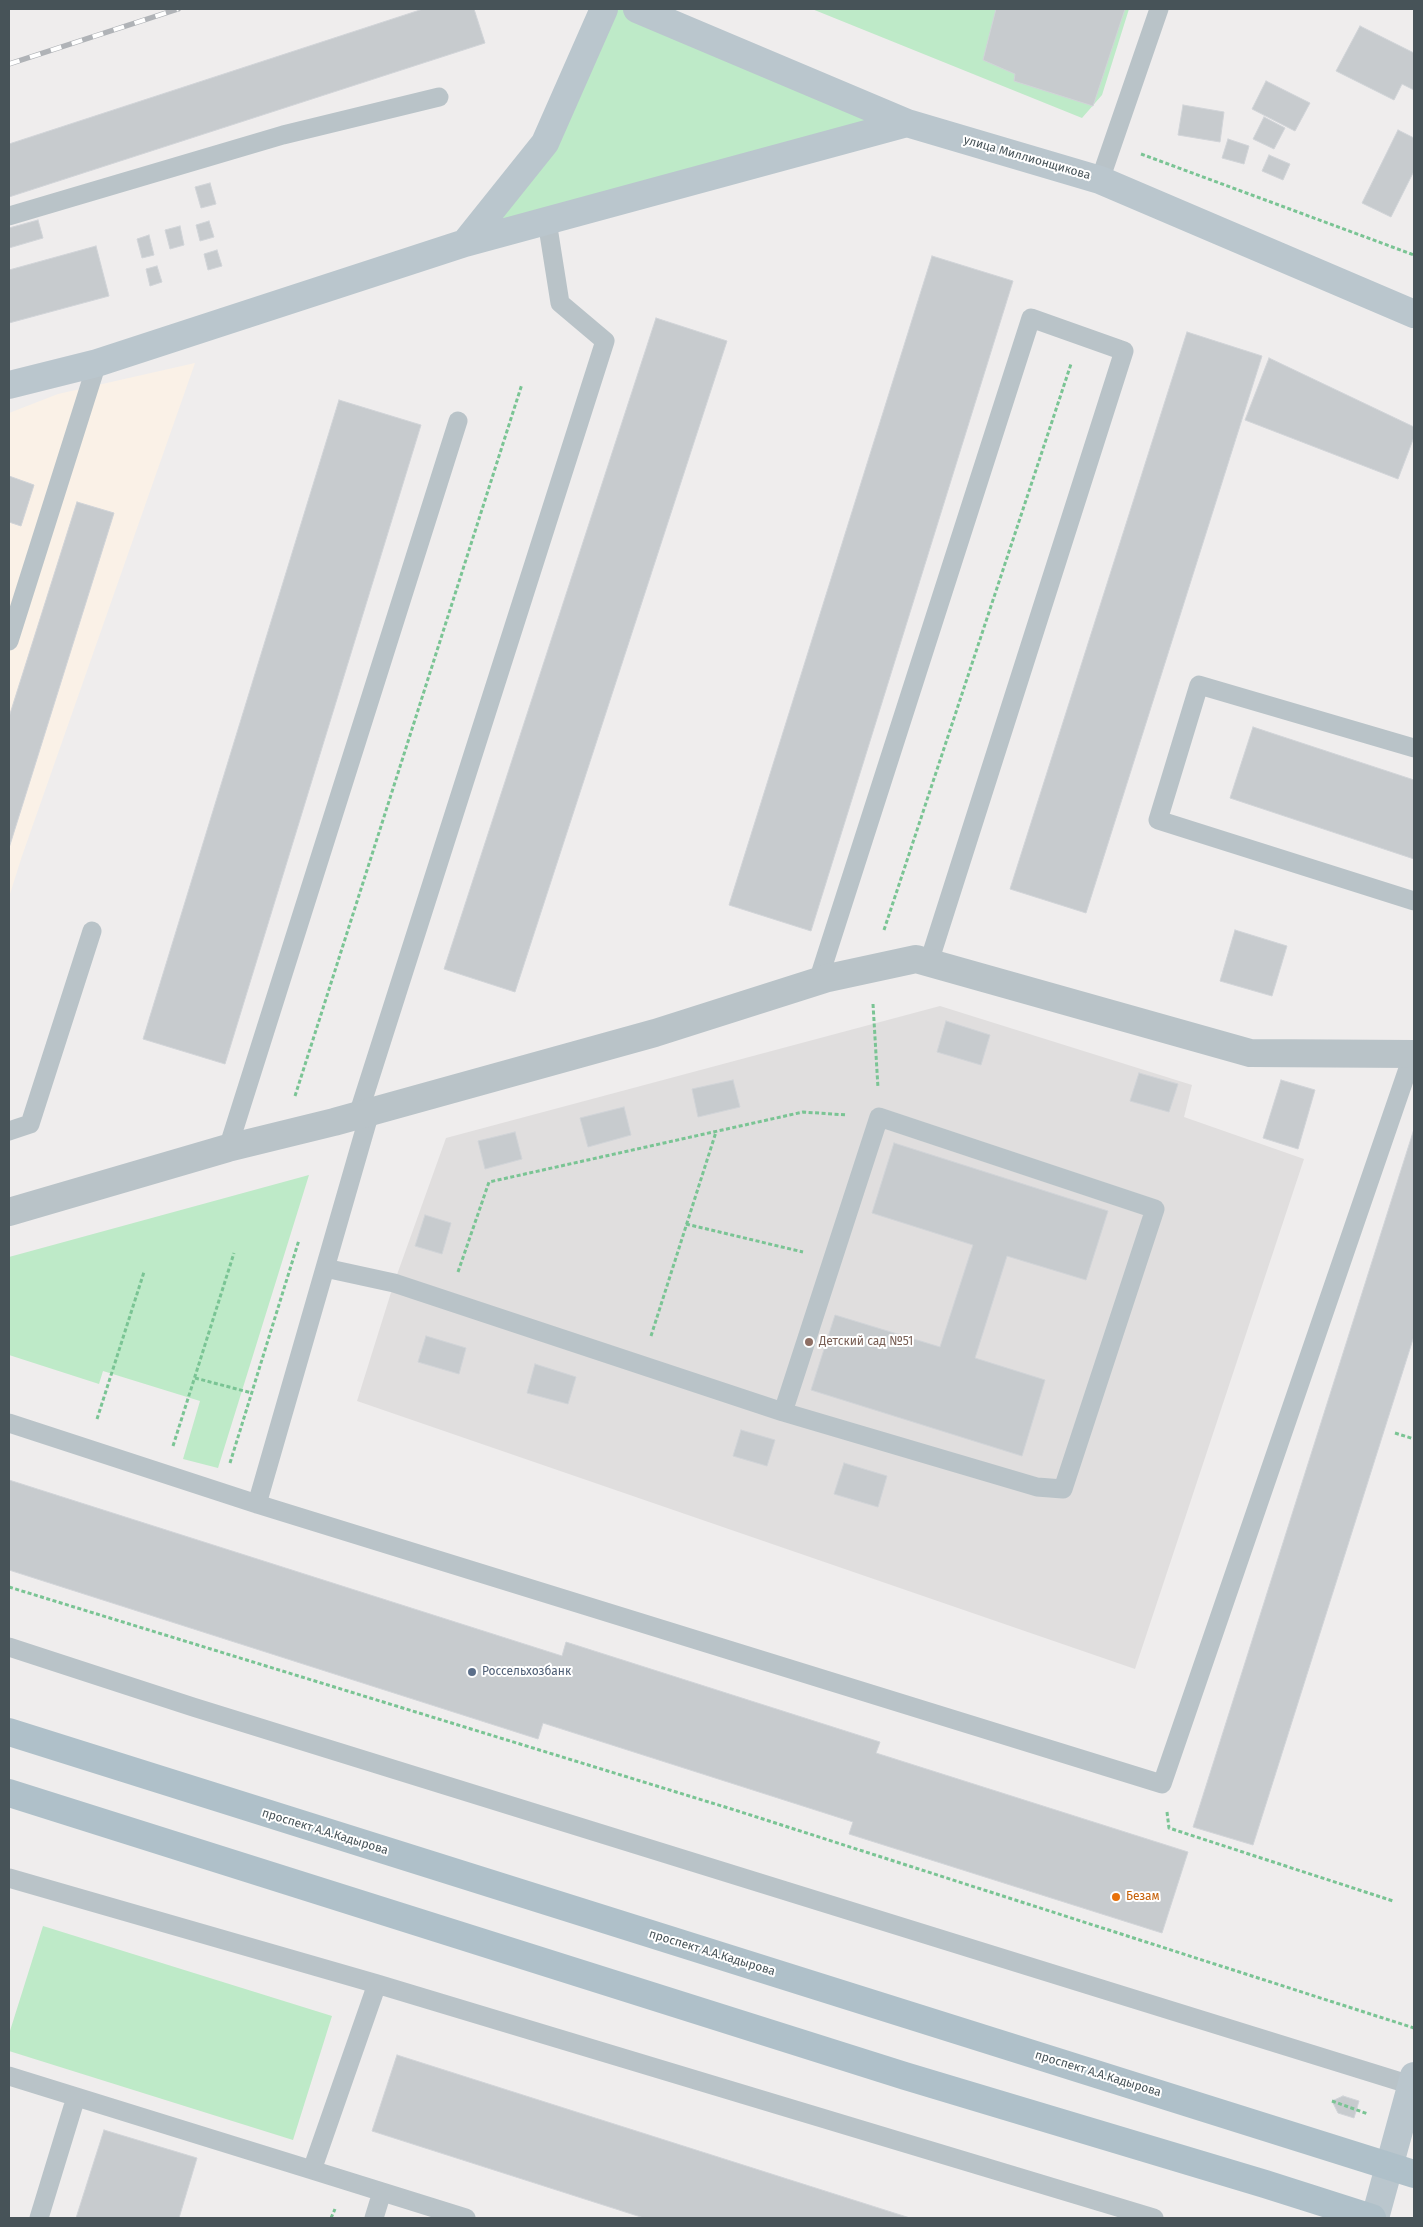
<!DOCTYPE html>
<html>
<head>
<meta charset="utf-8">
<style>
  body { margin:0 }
  #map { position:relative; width:1423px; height:2227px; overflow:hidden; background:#efeded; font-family:"Fira Sans",sans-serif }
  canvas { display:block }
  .frame { position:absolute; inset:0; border:10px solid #475358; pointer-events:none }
</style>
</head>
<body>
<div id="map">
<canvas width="1423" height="2227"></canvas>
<div class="frame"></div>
</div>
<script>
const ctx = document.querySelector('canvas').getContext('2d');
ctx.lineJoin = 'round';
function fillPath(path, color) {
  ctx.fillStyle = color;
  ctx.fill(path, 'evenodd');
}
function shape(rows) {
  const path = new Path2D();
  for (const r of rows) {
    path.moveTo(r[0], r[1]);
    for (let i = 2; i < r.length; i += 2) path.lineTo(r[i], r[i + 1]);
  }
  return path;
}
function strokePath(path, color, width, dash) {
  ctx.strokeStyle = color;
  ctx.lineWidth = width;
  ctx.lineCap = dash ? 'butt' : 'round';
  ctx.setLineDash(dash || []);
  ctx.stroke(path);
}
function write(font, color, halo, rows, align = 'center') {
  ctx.font = font + ' "Fira Sans",sans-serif';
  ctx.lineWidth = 4;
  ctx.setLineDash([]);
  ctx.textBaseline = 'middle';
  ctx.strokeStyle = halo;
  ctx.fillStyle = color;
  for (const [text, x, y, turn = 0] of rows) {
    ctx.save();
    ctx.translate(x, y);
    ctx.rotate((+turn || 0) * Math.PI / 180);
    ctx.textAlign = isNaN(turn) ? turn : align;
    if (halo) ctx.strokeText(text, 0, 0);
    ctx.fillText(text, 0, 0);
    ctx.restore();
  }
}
fillPath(shape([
  [195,363,22,856,9,897,9,413,58,394]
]), '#faf1e7');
fillPath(shape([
  [940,1006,1192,1085,1184,1117,1304,1159,1135,1669,357,1401,394,1283,446,1138]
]), '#e0dede');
fillPath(shape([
  [604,9,637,9,907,123,465,243,545,143],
  [812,9,1129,9,1102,95,1082,118],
  [309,1175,218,1468,183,1459,200,1401,103,1371,99,1384,9,1355,9,1257],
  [43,1926,332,2016,293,2140,9,2051,9,2034]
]), '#beeac8');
const building = shape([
  [423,9,474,9,485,43,9,197,9,144,423,9],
  [996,9,1125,9,1093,106,1014,81,1015,74,983,60,996,9],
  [1360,26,1414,53,1414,90,1402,84,1394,100,1336,71,1360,26],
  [1266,81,1310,103,1295,131,1252,109,1266,81],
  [1183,105,1224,112,1220,142,1178,135,1183,105],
  [1264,117,1285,128,1274,149,1253,139,1264,117],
  [1398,130,1414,138,1414,171,1391,217,1362,203,1398,130],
  [1228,139,1249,146,1244,164,1222,158,1228,139],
  [1269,155,1290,164,1283,180,1262,171,1269,155],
  [210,183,216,204,201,208,195,187,210,183],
  [38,220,43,238,9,248,9,228,38,220],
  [209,221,214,237,200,241,196,225,209,221],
  [180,226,184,245,170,249,165,230,180,226],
  [149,235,154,255,142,258,137,239,149,235],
  [96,246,109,296,9,323,9,270,96,246],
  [217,250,222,266,208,270,204,254,217,250],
  [932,256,1013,281,811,931,729,905,932,256],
  [157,266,162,282,150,286,146,269,157,266],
  [656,318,727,341,515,992,444,969,656,318],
  [1187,332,1262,356,1086,913,1010,889,1187,332],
  [1269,358,1414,427,1414,437,1398,479,1245,420,1269,358],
  [339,400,421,425,225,1064,143,1039,339,400],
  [9,476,34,485,21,526,9,522,9,476],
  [77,502,114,513,9,848,9,717,77,502],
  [1253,727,1414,780,1414,859,1230,798,1253,727],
  [1235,930,1287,946,1272,996,1220,981,1235,930],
  [946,1021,990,1035,981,1065,937,1052,946,1021],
  [1139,1073,1178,1084,1169,1112,1130,1101,1139,1073],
  [733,1080,740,1107,698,1117,692,1089,733,1080],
  [1281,1080,1315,1090,1298,1149,1263,1138,1281,1080],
  [624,1107,631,1135,588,1147,580,1118,624,1107],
  [1414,1129,1414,1336,1253,1845,1193,1827,1414,1129],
  [515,1132,522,1159,485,1169,478,1141,515,1132],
  [894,1143,1108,1211,1086,1280,1007,1256,975,1358,1045,1380,1022,1456,811,1390,835,1315,940,1347,973,1245,872,1213,894,1143],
  [425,1215,451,1223,442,1254,415,1246,425,1215],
  [426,1336,466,1348,459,1374,418,1362,426,1336],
  [535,1364,576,1377,568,1404,527,1393,535,1364],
  [741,1430,775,1440,767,1466,733,1456,741,1430],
  [844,1463,887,1476,878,1507,834,1494,844,1463],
  [9,1480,562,1656,566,1642,880,1742,876,1753,1188,1852,1162,1933,849,1834,853,1822,543,1723,538,1739,9,1570,9,1480],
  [397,2055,910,2218,644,2218,372,2131,397,2055],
  [1343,2096,1359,2101,1354,2118,1338,2113,1332,2101,1343,2096],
  [104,2130,197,2158,179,2218,76,2218,104,2130]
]);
fillPath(building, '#c7cbce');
strokePath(building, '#d1d4d8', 1);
strokePath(shape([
  [1141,154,1414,255],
  [884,930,1071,364],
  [873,1004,878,1088],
  [295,1096,522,384],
  [686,1224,803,1252],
  [458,1272,489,1182,803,1112,847,1115],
  [651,1336,716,1132],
  [195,1378,252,1393],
  [97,1419,144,1272],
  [1395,1433,1414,1439],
  [173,1446,234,1253],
  [230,1463,299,1240],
  [9,1587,738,1811,1414,2028],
  [1167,1812,1169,1828,1393,1901],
  [1332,2101,1368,2114],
  [331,2218,335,2209]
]), '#7ac494', 3, [4, 2.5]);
strokePath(shape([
  [1100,180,1159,9],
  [9,216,283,135,439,97],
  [9,641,97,363],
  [1414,748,1199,685,1158,820,1414,901],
  [818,981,1031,318,1124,351,929,962],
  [358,1115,605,341,560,303,547,221],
  [9,1131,30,1124,92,931],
  [228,1148,458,421],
  [325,1268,394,1283,783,1412,1037,1487,1063,1489,1155,1209,879,1117,783,1412],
  [9,1423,257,1504,1162,1784,1413,1054],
  [257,1504,370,1112],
  [9,1647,193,1707,1411,2085],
  [9,1878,377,1984,1154,2218],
  [377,1984,312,2170,466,2218],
  [9,2076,312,2170],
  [39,2218,76,2097],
  [374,2218,382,2192]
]), '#b9c3c8', 19);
strokePath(shape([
  [9,1212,228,1148,334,1122,655,1033,828,978,916,959,1250,1053,1414,1054]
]), '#b9c3c8', 28);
strokePath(shape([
  [637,9,907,123,1100,180,1414,314],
  [465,243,545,143,604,9],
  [9,385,97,363,465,243,907,123],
  [1375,2218,1414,2076]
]), '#bac6cd', 28);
strokePath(shape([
  [9,1732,1414,2174],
  [9,1793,905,2076,1265,2184,1372,2218]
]), '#afc0c9', 28);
const rail = shape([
  [9,64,178,9]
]);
strokePath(rail, '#b0b3b7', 5.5);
strokePath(rail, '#fff', 4, [11]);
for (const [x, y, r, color] of [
  [809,1342,5,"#8d6e63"],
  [472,1672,5,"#5c6f8a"],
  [1116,1897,5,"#e8710a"]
]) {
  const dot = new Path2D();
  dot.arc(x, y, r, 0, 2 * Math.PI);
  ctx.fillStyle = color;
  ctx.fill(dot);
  strokePath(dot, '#fff', 2);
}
write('12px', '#475358', '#fff', [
  ["улица Миллионщикова",1027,158,16],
  ["проспект А.А.Кадырова",325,1832,17],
  ["проспект А.А.Кадырова",712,1953,17],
  ["проспект А.А.Кадырова",1098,2074,17]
]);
write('12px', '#785e54', '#fff', [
  ["Детский сад №51",819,1342]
], 'left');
write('12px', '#4e5e75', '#fff', [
  ["Россельхозбанк",482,1672]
], 'left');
write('12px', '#c56008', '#fff', [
  ["Безам",1126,1897]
], 'left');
</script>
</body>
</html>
